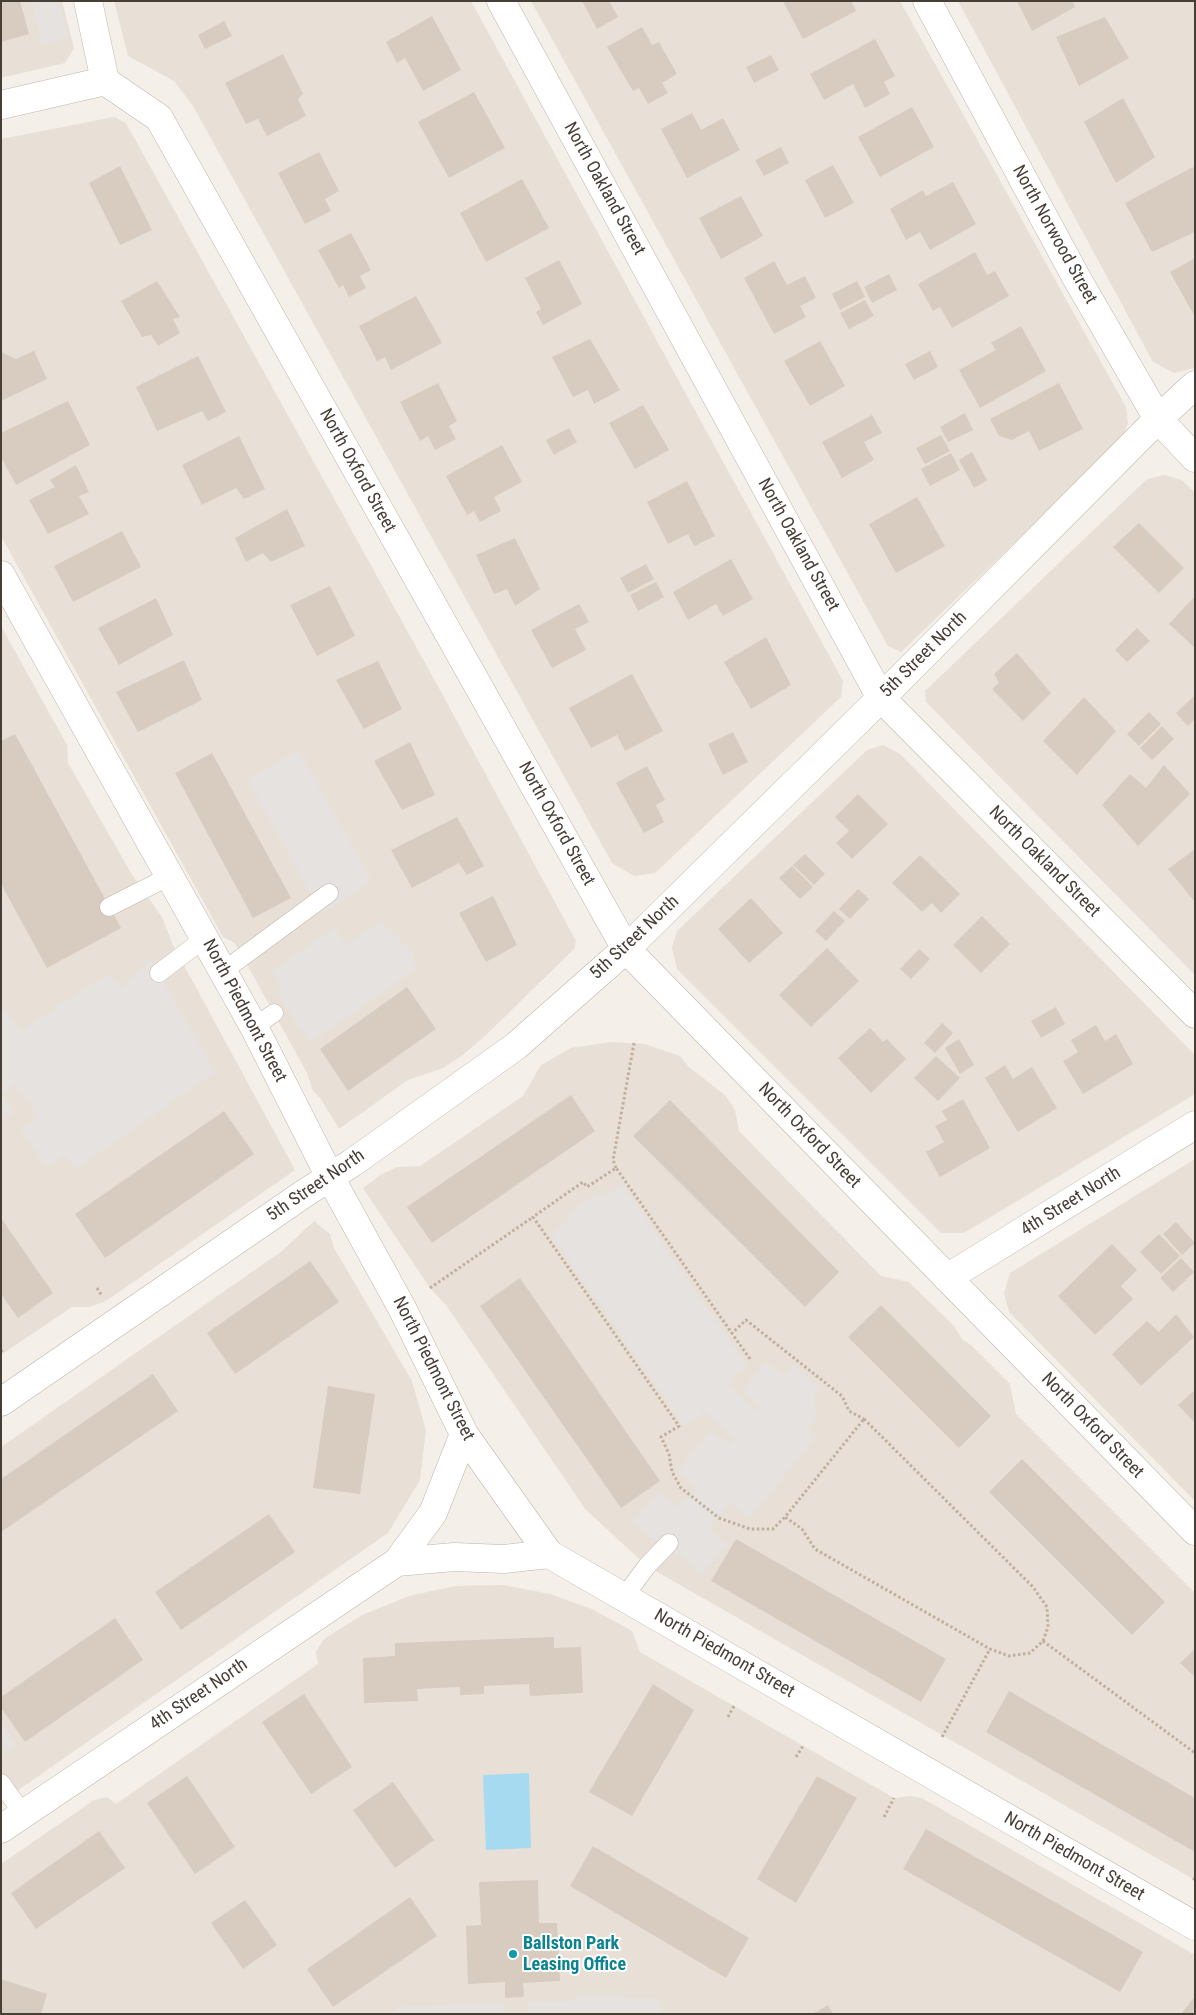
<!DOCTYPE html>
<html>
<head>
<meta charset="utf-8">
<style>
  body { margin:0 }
  #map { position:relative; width:1196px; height:2015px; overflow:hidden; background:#f4efe8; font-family:"Roboto Condensed",sans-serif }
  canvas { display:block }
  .frame { position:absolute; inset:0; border:2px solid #473e36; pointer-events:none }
</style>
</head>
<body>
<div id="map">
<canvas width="1196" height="2015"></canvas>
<div class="frame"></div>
</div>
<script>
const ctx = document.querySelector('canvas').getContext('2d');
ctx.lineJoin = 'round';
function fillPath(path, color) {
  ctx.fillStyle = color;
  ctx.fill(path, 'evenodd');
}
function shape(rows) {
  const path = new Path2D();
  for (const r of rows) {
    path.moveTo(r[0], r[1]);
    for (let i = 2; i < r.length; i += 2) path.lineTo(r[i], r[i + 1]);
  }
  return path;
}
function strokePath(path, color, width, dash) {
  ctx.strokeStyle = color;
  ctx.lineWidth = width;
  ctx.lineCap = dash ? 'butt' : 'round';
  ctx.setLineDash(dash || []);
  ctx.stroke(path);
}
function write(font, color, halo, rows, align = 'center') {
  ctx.font = font + ' "Roboto Condensed",sans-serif';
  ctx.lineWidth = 4;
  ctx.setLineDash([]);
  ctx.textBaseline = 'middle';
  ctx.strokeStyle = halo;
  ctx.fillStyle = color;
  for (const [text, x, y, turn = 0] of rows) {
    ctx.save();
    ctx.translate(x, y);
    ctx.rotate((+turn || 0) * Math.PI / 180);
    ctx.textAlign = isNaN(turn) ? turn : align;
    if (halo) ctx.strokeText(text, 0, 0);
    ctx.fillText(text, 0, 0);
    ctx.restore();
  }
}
fillPath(shape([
  [1,1,62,1,74,48,65,63,1,78],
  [114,1,471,1,843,681,841,697,655,873,634,876,612,863,193,106,174,81,128,56],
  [531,1,900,1,1126,407,1128,423,1122,439,901,652,888,646],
  [958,1,1195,1,1195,368,1174,373,1153,362],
  [114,117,126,123,440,690,576,941,575,948,485,1036,463,1055,443,1068,408,1080,339,1129,321,1099,313,1091,307,1073,235,943,223,937,1,536,1,139],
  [1165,475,1182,480,1195,493,1195,975,926,702,925,691,1147,479],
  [1,626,67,745,68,763,131,873,162,917,173,945,295,1170,106,1301,89,1307,72,1307,1,1355],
  [883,745,900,754,1195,1055,1195,1094,964,1233,941,1233,677,969,672,948,677,931,867,750],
  [611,1042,645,1044,680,1056,689,1067,726,1096,735,1110,739,1131,881,1276,909,1282,954,1326,962,1339,972,1346,1010,1384,1016,1414,1195,1593,1195,1880,647,1566,586,1510,446,1305,430,1288,363,1188,380,1175,397,1167,420,1166,523,1096,541,1065,571,1048],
  [1195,1159,1195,1501,1009,1312,1004,1293,1010,1273],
  [314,1221,330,1234,334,1248,412,1381,426,1430,420,1480,388,1533,1,1802,1,1447,282,1251],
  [503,1585,550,1594,592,1609,632,1631,640,1652,894,1798,910,1796,922,1798,1195,1955,1195,2014,1,2014,1,1864,94,1800,107,1797,116,1804,318,1664,316,1652,324,1639,362,1615,409,1596,455,1586]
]), '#e8e0d6');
fillPath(shape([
  [32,1,59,1,68,38,42,45],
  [298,750,372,881,322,914,247,779],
  [381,921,413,953,416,969,310,1043,278,995,281,985,272,971,335,927,346,945],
  [150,957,215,1072,76,1169,65,1155,47,1167,20,1129,38,1117,16,1084,2,1094,14,1113,1,1121,1,1005,21,1031,109,973,121,989],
  [622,1184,747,1366,731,1378,731,1386,758,1412,761,1407,742,1391,766,1362,784,1375,793,1365,821,1388,813,1397,817,1418,807,1430,816,1437,750,1518,730,1503,709,1528,728,1545,701,1575,684,1559,650,1537,633,1521,659,1492,678,1507,697,1488,678,1471,710,1430,731,1444,734,1440,705,1412,684,1426,551,1234,568,1221,569,1213,596,1194,604,1196],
  [1,1722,17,1744,1,1755],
  [583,1995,615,1995,627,1998,660,1998,661,2014,528,2014,527,2002,569,2001],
  [503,2003,504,2014,396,2014,396,2007]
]), '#e5e2df');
fillPath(shape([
  [529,1773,531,1848,486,1850,483,1775]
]), '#a5daf0');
fillPath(shape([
  [1,1,20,1,29,34,1,42],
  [582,1,609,1,618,17,597,29],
  [783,1,851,1,856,11,803,39],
  [1017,1,1072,1,1075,7,1032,31],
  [432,16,461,70,423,91,405,58,397,63,386,42],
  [1105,17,1129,58,1079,86,1056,37],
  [224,21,232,36,205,49,198,35],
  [642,27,652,45,659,42,677,74,662,83,668,93,648,104,639,88,633,91,607,47],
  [875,39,895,76,884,82,890,94,865,108,853,84,824,100,810,74],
  [283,54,303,94,298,99,306,116,267,136,258,119,246,124,225,83],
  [771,55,779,70,754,83,746,67],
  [474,92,505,148,449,178,418,122],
  [1123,98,1155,157,1116,183,1084,122],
  [912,107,934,147,880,177,858,137],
  [692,113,701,130,723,118,740,150,687,178,661,129],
  [781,147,789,163,764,176,755,160],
  [319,152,339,191,325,199,331,211,305,224,278,173],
  [833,165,854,203,825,218,805,180],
  [120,166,152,230,120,245,89,183],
  [1193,167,1195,171,1195,232,1152,252,1125,203],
  [522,179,549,228,486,262,460,213],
  [953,182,976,224,930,250,920,232,906,240,890,209,923,190,926,196],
  [741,196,763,236,721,259,699,218],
  [351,233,371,270,360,276,366,288,349,297,343,285,339,288,318,250],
  [975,252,987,275,995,271,1009,296,952,328,940,307,933,311,918,284],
  [1195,258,1195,317,1170,272],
  [559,260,582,304,543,325,536,312,541,309,525,278],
  [774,261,787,285,805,276,816,298,800,306,806,317,774,334,744,278],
  [889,274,897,290,872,303,864,287],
  [157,281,180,317,173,319,180,333,158,346,151,335,142,337,121,301],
  [857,281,865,297,840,310,832,294],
  [416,296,442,343,391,370,385,357,377,361,359,326],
  [865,300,874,316,849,329,840,313],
  [1021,326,1046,371,980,408,959,370,996,350,991,343],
  [590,339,620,390,594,404,588,390,573,397,552,357],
  [820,341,845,386,810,406,784,361],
  [34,351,47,379,1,401,1,352,16,359],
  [930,351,938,367,914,380,905,364],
  [198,356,226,412,208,421,202,411,157,431,136,387],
  [438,383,457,421,449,426,456,439,435,450,428,436,420,441,400,402],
  [1059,383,1083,429,1039,451,1029,431,1012,440,999,436,990,419],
  [68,401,90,445,16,485,1,457,1,433],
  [643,405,669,450,635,469,609,423],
  [965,413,973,430,948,442,940,427],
  [872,415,882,433,864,442,874,460,842,478,822,442],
  [569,428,577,442,554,455,546,440],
  [941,435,950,451,925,464,916,448],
  [239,436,265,489,244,499,236,488,202,505,182,465],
  [502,445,522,482,494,497,501,511,480,522,474,511,467,515,446,476],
  [972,452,987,480,974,488,959,460],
  [951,453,960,470,930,486,921,469],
  [76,465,89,492,79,496,89,514,48,534,29,500,55,487,50,480],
  [687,481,715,536,694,546,688,534,668,544,647,502],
  [917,497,945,546,896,573,869,524],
  [287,509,305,546,271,562,263,553,246,562,235,538],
  [1139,523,1184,568,1159,593,1113,547],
  [122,531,141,567,73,602,54,566],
  [515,538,540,589,515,606,507,589,494,594,476,555],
  [731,559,753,599,723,616,716,604,688,620,673,592],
  [646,564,654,579,628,593,620,578],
  [656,582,664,597,638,611,630,595],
  [330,586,355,636,317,656,290,605],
  [1195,596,1195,648,1169,624],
  [156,598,173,635,119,665,98,628],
  [579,604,589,622,575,629,586,650,552,668,531,630],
  [1137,628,1150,641,1127,662,1115,650],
  [766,637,791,685,751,709,724,662],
  [1017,653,1051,693,1023,721,992,689,999,683,994,674],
  [184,660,202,700,138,732,116,692],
  [378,661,402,709,364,729,336,680],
  [632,674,663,731,625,751,617,735,591,748,569,708],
  [1195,695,1195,719,1188,726,1176,713],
  [1084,697,1116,731,1077,775,1043,741],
  [1149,712,1161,724,1139,746,1127,734],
  [1162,726,1174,739,1152,760,1140,748],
  [733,732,748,762,723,775,708,744],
  [15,734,121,928,47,968,1,884,1,741],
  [410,742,435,795,402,810,374,761],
  [212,753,291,898,253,918,175,773],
  [1164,765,1190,794,1138,846,1102,805,1130,774,1146,788],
  [647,766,665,800,656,805,664,822,644,833,616,783],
  [858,794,888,824,852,859,836,843,849,831,835,817],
  [457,817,484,866,467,875,459,863,412,888,391,850],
  [1195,849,1195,902,1168,869],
  [805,854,825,874,814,885,793,865],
  [920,855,960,894,941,913,932,903,922,912,892,883],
  [792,866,813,887,800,899,779,878],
  [858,889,869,899,850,919,839,909],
  [493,896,517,945,486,962,459,913],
  [751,898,783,933,749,963,718,929],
  [834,911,845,921,826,941,815,931],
  [982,916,1010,944,981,973,953,945],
  [827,948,859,981,811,1027,779,995],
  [919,949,930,959,911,979,900,969],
  [407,987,436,1029,348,1091,320,1049],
  [1056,1007,1065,1024,1041,1038,1031,1021],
  [942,1023,953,1033,935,1053,924,1043],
  [1096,1025,1105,1041,1116,1034,1133,1064,1083,1094,1063,1061,1078,1052,1071,1040],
  [870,1028,883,1042,887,1039,906,1059,871,1093,838,1058],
  [959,1039,974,1065,960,1074,945,1048],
  [936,1056,960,1078,938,1101,914,1078],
  [1005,1065,1013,1079,1032,1067,1057,1108,1018,1132,985,1078],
  [571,1095,595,1131,432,1243,407,1207],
  [963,1099,990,1148,940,1177,926,1152,944,1142,935,1126,947,1120,942,1111],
  [670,1100,839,1272,805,1307,633,1136],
  [224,1111,254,1154,105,1258,75,1214],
  [1,1218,53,1293,18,1318,1,1294],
  [1176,1222,1195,1243,1182,1255,1163,1234],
  [1159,1234,1180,1256,1161,1274,1140,1252],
  [1112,1244,1137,1270,1121,1286,1133,1299,1095,1335,1058,1296],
  [1181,1258,1194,1272,1173,1292,1160,1278],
  [310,1261,339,1302,235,1374,207,1333],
  [520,1278,660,1481,621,1508,480,1306],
  [881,1305,991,1416,959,1448,848,1337],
  [1176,1314,1194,1337,1141,1386,1112,1354,1147,1321,1159,1332],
  [153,1374,178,1411,1,1532,1,1479],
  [328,1386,375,1394,360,1494,313,1488],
  [1195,1390,1195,1423,1178,1405],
  [1022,1459,1165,1602,1132,1635,989,1492],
  [269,1514,295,1552,181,1630,155,1592],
  [736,1539,946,1659,921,1702,711,1581],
  [115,1618,143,1660,25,1742,1,1708,1,1697],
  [554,1637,554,1648,581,1647,583,1693,530,1696,529,1684,484,1686,484,1694,460,1695,460,1687,417,1689,418,1701,364,1703,363,1658,395,1656,395,1643],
  [1195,1649,1195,1677,1180,1663],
  [653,1684,694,1710,632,1816,589,1792],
  [1009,1691,1195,1798,1195,1852,986,1732],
  [304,1694,352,1767,311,1794,262,1722],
  [187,1776,235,1847,195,1874,147,1803],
  [817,1776,857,1798,796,1903,757,1879],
  [393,1782,434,1840,395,1868,353,1810],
  [926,1829,1143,1952,1120,1992,903,1869],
  [99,1831,125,1868,36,1929,11,1893],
  [593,1846,749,1938,726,1978,570,1886],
  [538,1880,539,1923,557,1923,560,1981,523,1983,524,1997,505,1998,505,1982,468,1984,466,1926,481,1925,479,1882],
  [410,1897,437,1936,333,2007,307,1969],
  [245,1900,277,1945,243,1969,211,1923],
  [1,1979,47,1994,41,2014,1,2014],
  [1195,1996,1195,2014,1181,2014],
  [828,2005,833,2014,812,2014]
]), '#d8ccc0');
const lane = shape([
  [109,907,170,876],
  [222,972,329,893],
  [159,973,205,938],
  [254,1027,274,1013],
  [624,1597,647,1566,669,1543],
  [1,1783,23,1814]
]);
const street = shape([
  [88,1,105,81,159,118,626,949,1195,1531],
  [501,1,881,698,1195,1014],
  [927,1,1076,277,1158,419,1195,458],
  [1,105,105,81],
  [1,575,254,1027,330,1177,402,1308,464,1434,549,1554,1195,1926],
  [947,1278,1195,1125],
  [1,1402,305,1193,352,1163,516,1046,626,949,881,698,1158,419,1195,385],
  [397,1562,454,1557,504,1559,549,1554],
  [1,1829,397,1562,433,1513,464,1434]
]);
strokePath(lane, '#bfb5aa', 19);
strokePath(street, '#bfb5aa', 29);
strokePath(shape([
  [616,1168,613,1160,634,1043],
  [97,1288,102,1296],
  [430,1288,533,1217],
  [731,1334,746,1320,842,1396,849,1411,864,1419],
  [1,1350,3,1353],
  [750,1359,616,1168,587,1187,583,1182,533,1217,679,1426,661,1437,669,1454,672,1472,681,1488,719,1518,750,1529,773,1529,785,1517],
  [864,1419,1033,1587,1047,1607,1048,1627,1043,1641,1030,1653,1009,1656,990,1649,815,1549,802,1529,785,1517,864,1419],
  [1043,1641,1195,1753],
  [728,1717,734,1706],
  [942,1737,990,1649],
  [796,1757,803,1746],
  [884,1817,894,1798],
  [1193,1880,1195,1878]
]), '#c1af9c', 3, [2.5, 2.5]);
strokePath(lane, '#fff', 18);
strokePath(street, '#fff', 28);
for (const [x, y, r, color] of [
  [513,1954,5,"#0f9aa8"]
]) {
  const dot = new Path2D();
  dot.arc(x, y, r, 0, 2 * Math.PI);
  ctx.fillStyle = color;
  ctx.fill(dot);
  strokePath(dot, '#fff', 2);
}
write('18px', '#473e36', '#fff', [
  ["North Oakland Street",604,189,61],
  ["North Norwood Street",1054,235,61],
  ["North Oxford Street",357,471,61],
  ["North Oakland Street",798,545,61],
  ["5th Street North",924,655,-45],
  ["North Oxford Street",556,824,61],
  ["North Oakland Street",1044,862,45],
  ["5th Street North",635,938,-43],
  ["North Piedmont Street",244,1011,62],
  ["North Oxford Street",809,1136,46],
  ["5th Street North",316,1186,-34],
  ["4th Street North",1071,1202,-32],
  ["North Piedmont Street",433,1369,63],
  ["North Oxford Street",1092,1426,46],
  ["North Piedmont Street",724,1654,30],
  ["4th Street North",199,1695,-34],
  ["North Piedmont Street",1074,1857,30]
]);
write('bold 18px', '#0d838f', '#fff', [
  ["Ballston Park",523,1944],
  ["Leasing Office",523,1965]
], 'left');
</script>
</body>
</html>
